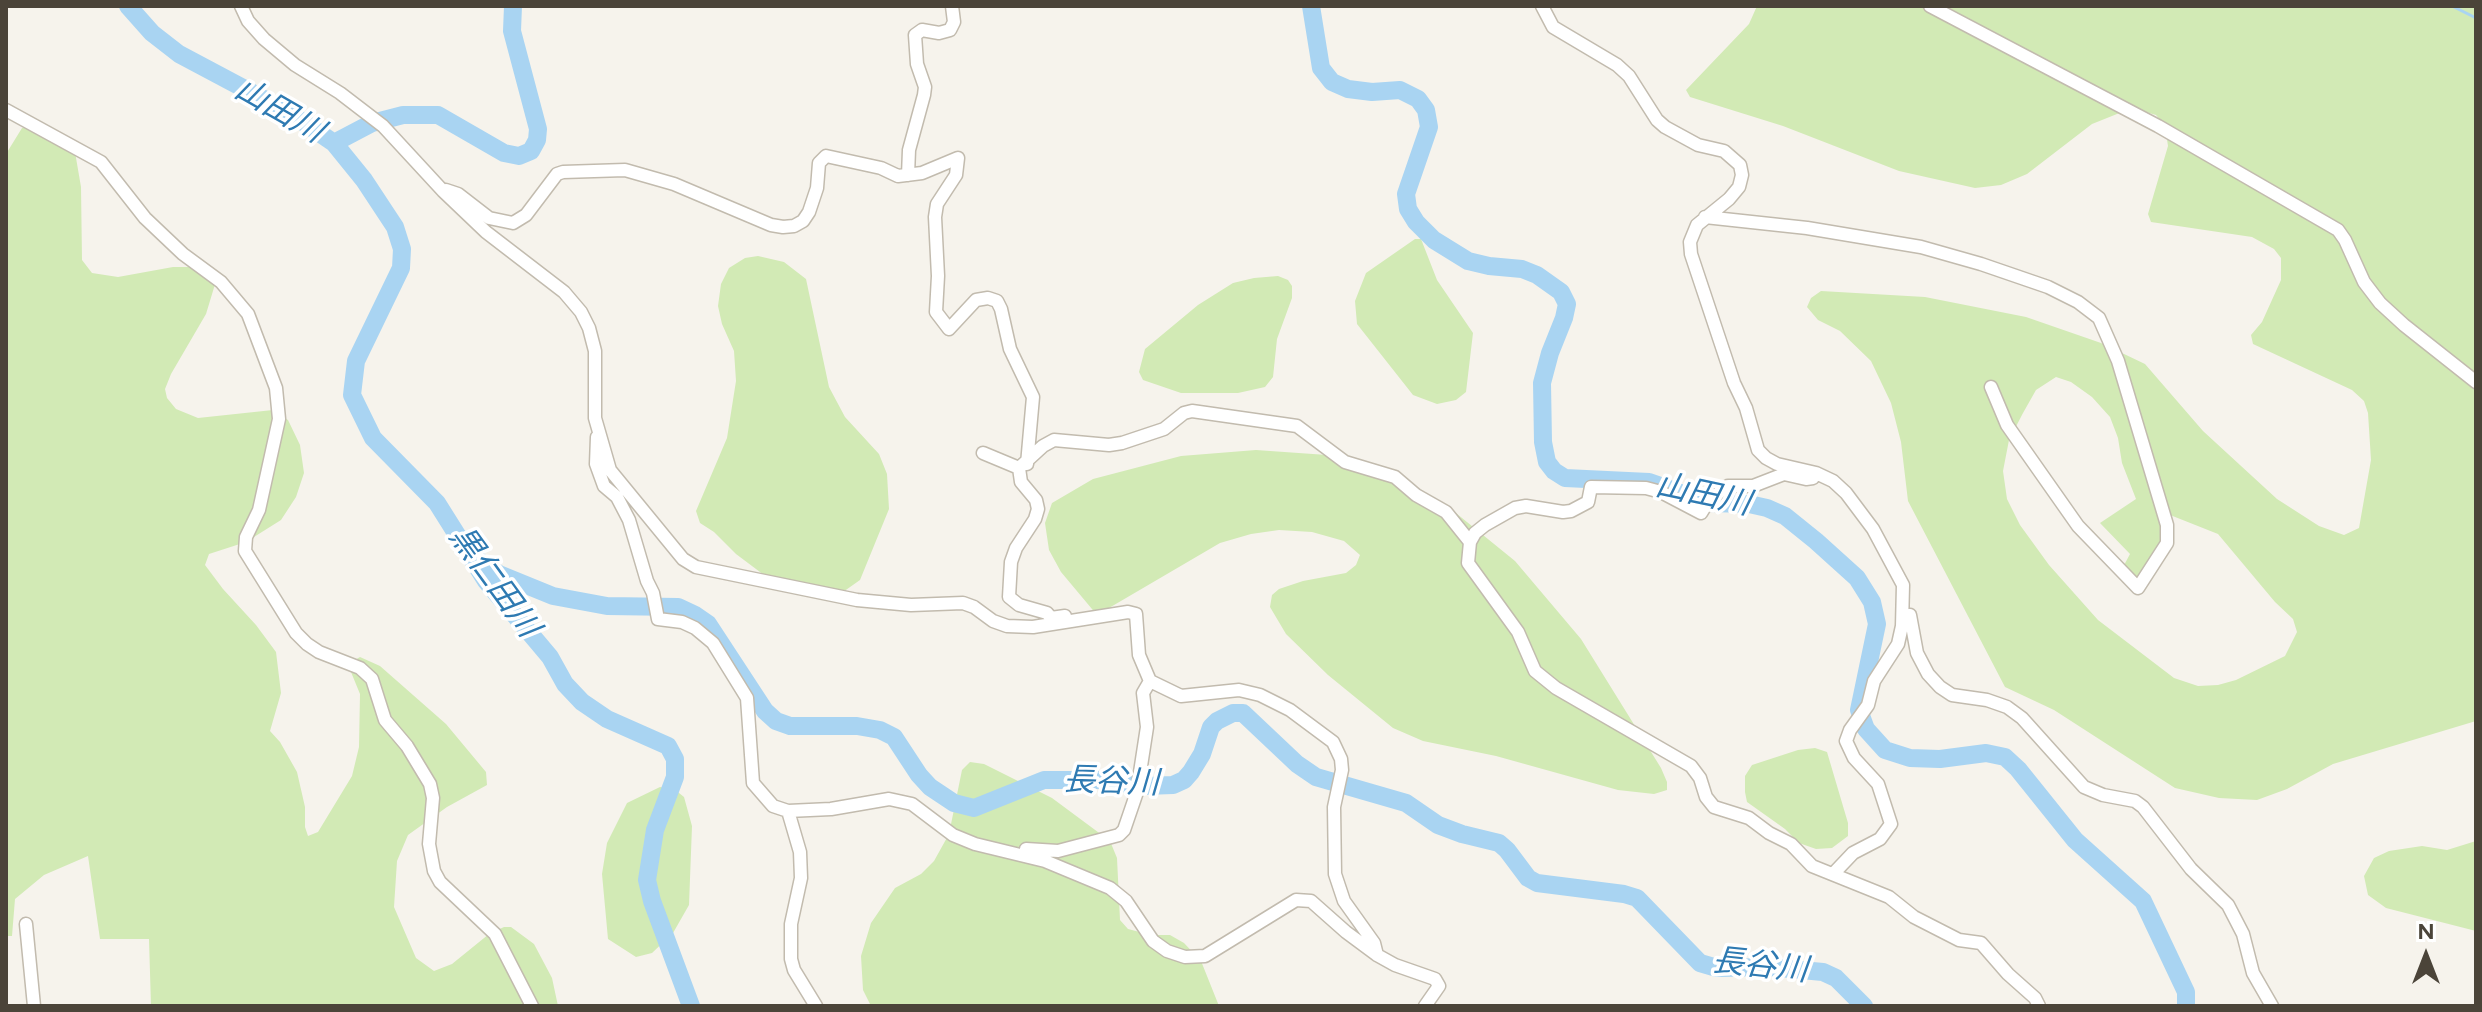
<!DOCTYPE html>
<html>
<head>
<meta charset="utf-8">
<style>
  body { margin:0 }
  #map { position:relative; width:2482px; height:1012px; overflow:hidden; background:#f6f3ec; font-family:Figtree,sans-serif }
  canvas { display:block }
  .frame { position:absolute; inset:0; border:8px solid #4b4439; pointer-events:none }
  .north { position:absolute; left:2386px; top:916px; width:80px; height:80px; -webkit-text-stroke:6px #fff; paint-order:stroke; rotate:0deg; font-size:22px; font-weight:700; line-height:32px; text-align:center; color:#4b4439 }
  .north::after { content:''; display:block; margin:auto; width:28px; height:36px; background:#4b4439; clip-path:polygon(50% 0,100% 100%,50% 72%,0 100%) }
</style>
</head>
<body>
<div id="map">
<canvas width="2482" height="1012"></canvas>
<div class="frame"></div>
<div class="north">N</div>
</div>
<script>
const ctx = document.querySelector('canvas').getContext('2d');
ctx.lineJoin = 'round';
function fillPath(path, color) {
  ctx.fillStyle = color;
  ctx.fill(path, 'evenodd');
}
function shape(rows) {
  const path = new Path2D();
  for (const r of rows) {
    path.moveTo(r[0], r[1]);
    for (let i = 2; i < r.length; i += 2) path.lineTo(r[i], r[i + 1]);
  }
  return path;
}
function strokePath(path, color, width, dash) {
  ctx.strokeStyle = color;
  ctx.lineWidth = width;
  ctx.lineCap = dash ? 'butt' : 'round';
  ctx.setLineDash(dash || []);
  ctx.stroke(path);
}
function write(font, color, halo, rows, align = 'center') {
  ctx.font = font + ' Figtree,"Noto Sans JP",sans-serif';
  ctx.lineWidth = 7;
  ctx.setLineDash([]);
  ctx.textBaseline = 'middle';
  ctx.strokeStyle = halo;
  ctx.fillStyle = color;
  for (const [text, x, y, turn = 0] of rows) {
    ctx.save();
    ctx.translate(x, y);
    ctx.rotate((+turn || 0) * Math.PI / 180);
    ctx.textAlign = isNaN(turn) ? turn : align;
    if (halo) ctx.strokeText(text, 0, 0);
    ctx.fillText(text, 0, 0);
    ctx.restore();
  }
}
fillPath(shape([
  [1757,6,2476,6,2476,721,2333,764,2287,789,2257,800,2219,798,2175,788,2054,710,2005,687,1908,501,1901,442,1891,403,1871,361,1840,331,1818,320,1807,307,1811,298,1821,291,1925,297,2026,317,2101,343,2145,364,2203,431,2277,499,2319,526,2344,535,2359,528,2371,460,2368,413,2364,401,2352,390,2253,344,2251,335,2262,322,2281,280,2281,258,2274,249,2252,237,2151,222,2148,214,2168,146,2165,126,2156,115,2132,108,2092,124,2027,174,2001,185,1975,188,1899,171,1783,126,1690,97,1686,90,1749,24],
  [2056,377,2071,382,2092,397,2110,417,2118,438,2122,463,2136,499,2100,523,2130,554,2122,569,2137,581,2164,541,2160,511,2218,534,2275,602,2293,619,2297,632,2285,656,2236,680,2218,685,2198,686,2174,678,2098,620,2049,565,2020,525,2007,499,2003,471,2009,440,2023,413,2036,390],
  [43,126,75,152,81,187,82,260,92,273,118,277,173,267,203,267,216,281,206,314,171,374,165,389,167,398,176,409,198,418,273,410,288,420,300,445,304,473,296,497,281,520,246,542,209,554,205,565,223,589,256,625,276,652,281,693,270,731,280,742,297,772,305,807,305,827,308,836,318,832,352,776,359,747,360,694,351,672,353,661,360,657,380,666,446,724,486,772,487,785,447,807,408,835,397,861,394,907,416,958,434,971,452,964,489,934,504,927,511,927,534,944,552,978,558,1006,151,1006,149,939,100,939,88,856,44,875,15,899,12,936,6,936,6,154,22,128],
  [1415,239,1421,239,1437,280,1473,333,1466,392,1456,400,1437,404,1413,395,1357,324,1355,301,1366,273],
  [758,256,784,262,806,279,829,387,845,417,879,454,887,474,889,509,860,580,843,592,772,581,736,554,714,532,700,523,696,511,727,438,736,381,734,351,722,324,718,306,721,284,729,268,745,258],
  [1278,276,1288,280,1292,286,1292,298,1277,339,1273,377,1265,387,1238,393,1181,393,1143,380,1139,372,1145,349,1198,305,1233,283,1254,278],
  [1256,450,1327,455,1380,466,1446,505,1515,561,1581,639,1661,768,1667,782,1667,790,1654,794,1618,790,1496,756,1423,741,1393,728,1328,675,1286,634,1270,607,1272,595,1279,589,1303,581,1346,573,1356,565,1360,555,1344,541,1312,532,1279,530,1251,534,1220,543,1097,615,1061,572,1049,550,1045,523,1052,503,1093,479,1181,456],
  [1815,748,1827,752,1848,823,1848,836,1832,848,1816,849,1799,843,1785,829,1747,802,1745,792,1745,776,1752,765,1798,750],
  [970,762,984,764,1052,798,1110,841,1117,858,1120,920,1128,929,1151,935,1170,935,1184,943,1201,961,1219,1006,871,1006,863,990,861,956,871,923,895,888,921,874,934,861,949,834,962,770],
  [660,787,674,789,684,797,692,826,689,905,673,933,652,953,636,957,608,939,602,874,607,843,627,803],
  [2476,841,2476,931,2386,908,2368,895,2364,876,2374,858,2389,851,2422,846,2447,850]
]), '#d2eab5');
strokePath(shape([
  [2452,6,2476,18]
]), '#a9d4f2', 3);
strokePath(shape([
  [128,6,152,33,179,54,290,113,334,143,364,180,395,227,402,249,401,268,356,361,352,395,373,438,437,503,486,581,550,657,565,684,582,702,607,719,668,746,675,759,675,777,655,830,647,880,652,901,691,1006],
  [1311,6,1321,68,1332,82,1348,89,1372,92,1400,90,1418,99,1426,110,1429,127,1406,194,1408,209,1416,222,1434,240,1468,261,1489,266,1522,269,1537,275,1561,292,1567,304,1564,318,1550,353,1542,383,1543,442,1547,462,1554,471,1565,478,1649,482,1709,503,1749,504,1767,508,1785,516,1816,541,1857,578,1872,602,1877,624,1859,710,1866,729,1885,750,1910,758,1940,759,1986,753,2005,757,2018,769,2075,840,2143,901,2186,992,2186,1006],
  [334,143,372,123,403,115,438,115,504,153,519,156,531,151,537,140,538,129,512,31,513,6],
  [473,557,499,574,553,596,607,606,678,607,695,615,708,624,765,711,776,721,790,726,857,726,880,730,894,737,919,775,930,787,954,803,974,808,1044,780,1098,780,1145,786,1173,785,1184,780,1191,772,1202,754,1211,727,1217,721,1233,713,1243,713,1297,764,1316,777,1406,803,1438,825,1462,834,1499,843,1507,850,1528,878,1537,883,1624,894,1637,898,1700,963,1717,968,1768,967,1823,972,1836,978,1864,1006]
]), '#a9d4f2', 18);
const minor = shape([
  [241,6,248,21,264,39,295,65,340,93,383,126,443,191,486,232,564,292,581,312,589,328,595,351,595,418,610,470,683,559,696,567,857,600,911,605,963,603,974,607,993,621,1007,626,1033,627,1128,612,1136,614,1139,655,1150,681,1181,696,1239,690,1260,695,1290,710,1333,742,1341,759,1342,770,1334,807,1335,874,1344,901,1374,943,1377,955],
  [1542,6,1553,27,1617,65,1629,76,1657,120,1665,127,1698,145,1724,151,1740,165,1742,175,1739,187,1729,199,1697,225,1690,242,1691,254,1734,383,1746,408,1758,450,1766,458,1777,464,1816,473,1833,481,1846,493,1873,529,1903,585,1902,626,1898,644,1874,681,1868,705,1850,730,1846,741,1854,758,1878,784,1891,824,1880,839,1853,853,1834,873],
  [1930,6,2158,126,2338,230,2345,240,2364,282,2380,303,2404,325,2476,382],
  [6,110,101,162,145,218,183,254,221,282,248,314,276,388,279,419,259,510,246,537,245,551,296,633,307,644,319,652,360,668,372,679,385,720,407,746,430,784,433,798,429,844,434,871,440,882,495,934,532,1006],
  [908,175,909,150,924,95,925,87,917,64,915,35,922,30,939,33,950,30,954,22,952,6],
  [446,190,458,194,489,218,513,223,526,215,557,174,563,172,625,170,674,184,771,225,783,227,794,226,803,221,809,212,817,188,819,163,826,156,881,168,898,176,922,173,958,158,956,175,937,204,935,217,938,276,936,312,949,329,976,300,988,298,997,301,1001,309,1010,349,1033,397,1027,464],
  [1705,217,1807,228,1921,247,1981,264,2048,287,2078,302,2099,318,2118,361,2167,525,2167,543,2138,588,2078,526,2007,425,1991,387],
  [597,437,596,464,604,486,617,497,629,520,647,581,653,593,658,619,682,622,695,628,713,643,747,698,753,783,773,806,788,811,831,809,889,799,912,804,953,835,975,844,1045,861,1110,888,1126,901,1153,941,1167,951,1185,957,1205,956,1296,900,1311,901,1346,932,1377,955,1395,965,1435,979,1439,986,1425,1006],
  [983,453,1019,468,1043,446,1054,440,1109,445,1122,443,1164,429,1184,413,1192,411,1297,426,1345,462,1395,477,1416,495,1446,512,1470,542],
  [1019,468,1021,482,1036,500,1038,509,1035,519,1016,548,1011,562,1009,597,1019,605,1047,613,1051,618,1065,616],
  [1816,473,1813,478,1806,479,1784,474,1753,486,1728,486,1709,500,1701,513,1661,492,1646,488,1591,487,1588,502,1571,511,1563,512,1526,506,1515,508,1485,525,1475,533,1470,542,1468,563,1518,632,1535,671,1556,688,1691,766,1700,778,1706,797,1714,807,1749,818,1769,833,1791,844,1812,866,1889,897,1914,917,1959,940,1981,943,2008,974,2035,998,2039,1006],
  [1910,615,1917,653,1928,674,1940,687,1952,695,1987,700,2007,707,2022,718,2084,787,2103,795,2135,801,2143,807,2191,869,2228,905,2243,934,2253,973,2272,1006],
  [788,811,800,852,801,878,791,924,791,959,794,970,816,1006],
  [1026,849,1058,851,1119,835,1124,830,1137,792,1147,727,1143,693,1150,681],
  [26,924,34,1006]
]);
strokePath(minor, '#c2bbae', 15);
strokePath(minor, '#fff', 12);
write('italic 32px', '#2e7ab2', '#fff', [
  ["山田川",279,111,30],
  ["山田川",1703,495,12],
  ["黒仁田川",494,582,54],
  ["長谷川",1111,782,2],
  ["長谷川",1760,966,6]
]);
</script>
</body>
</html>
